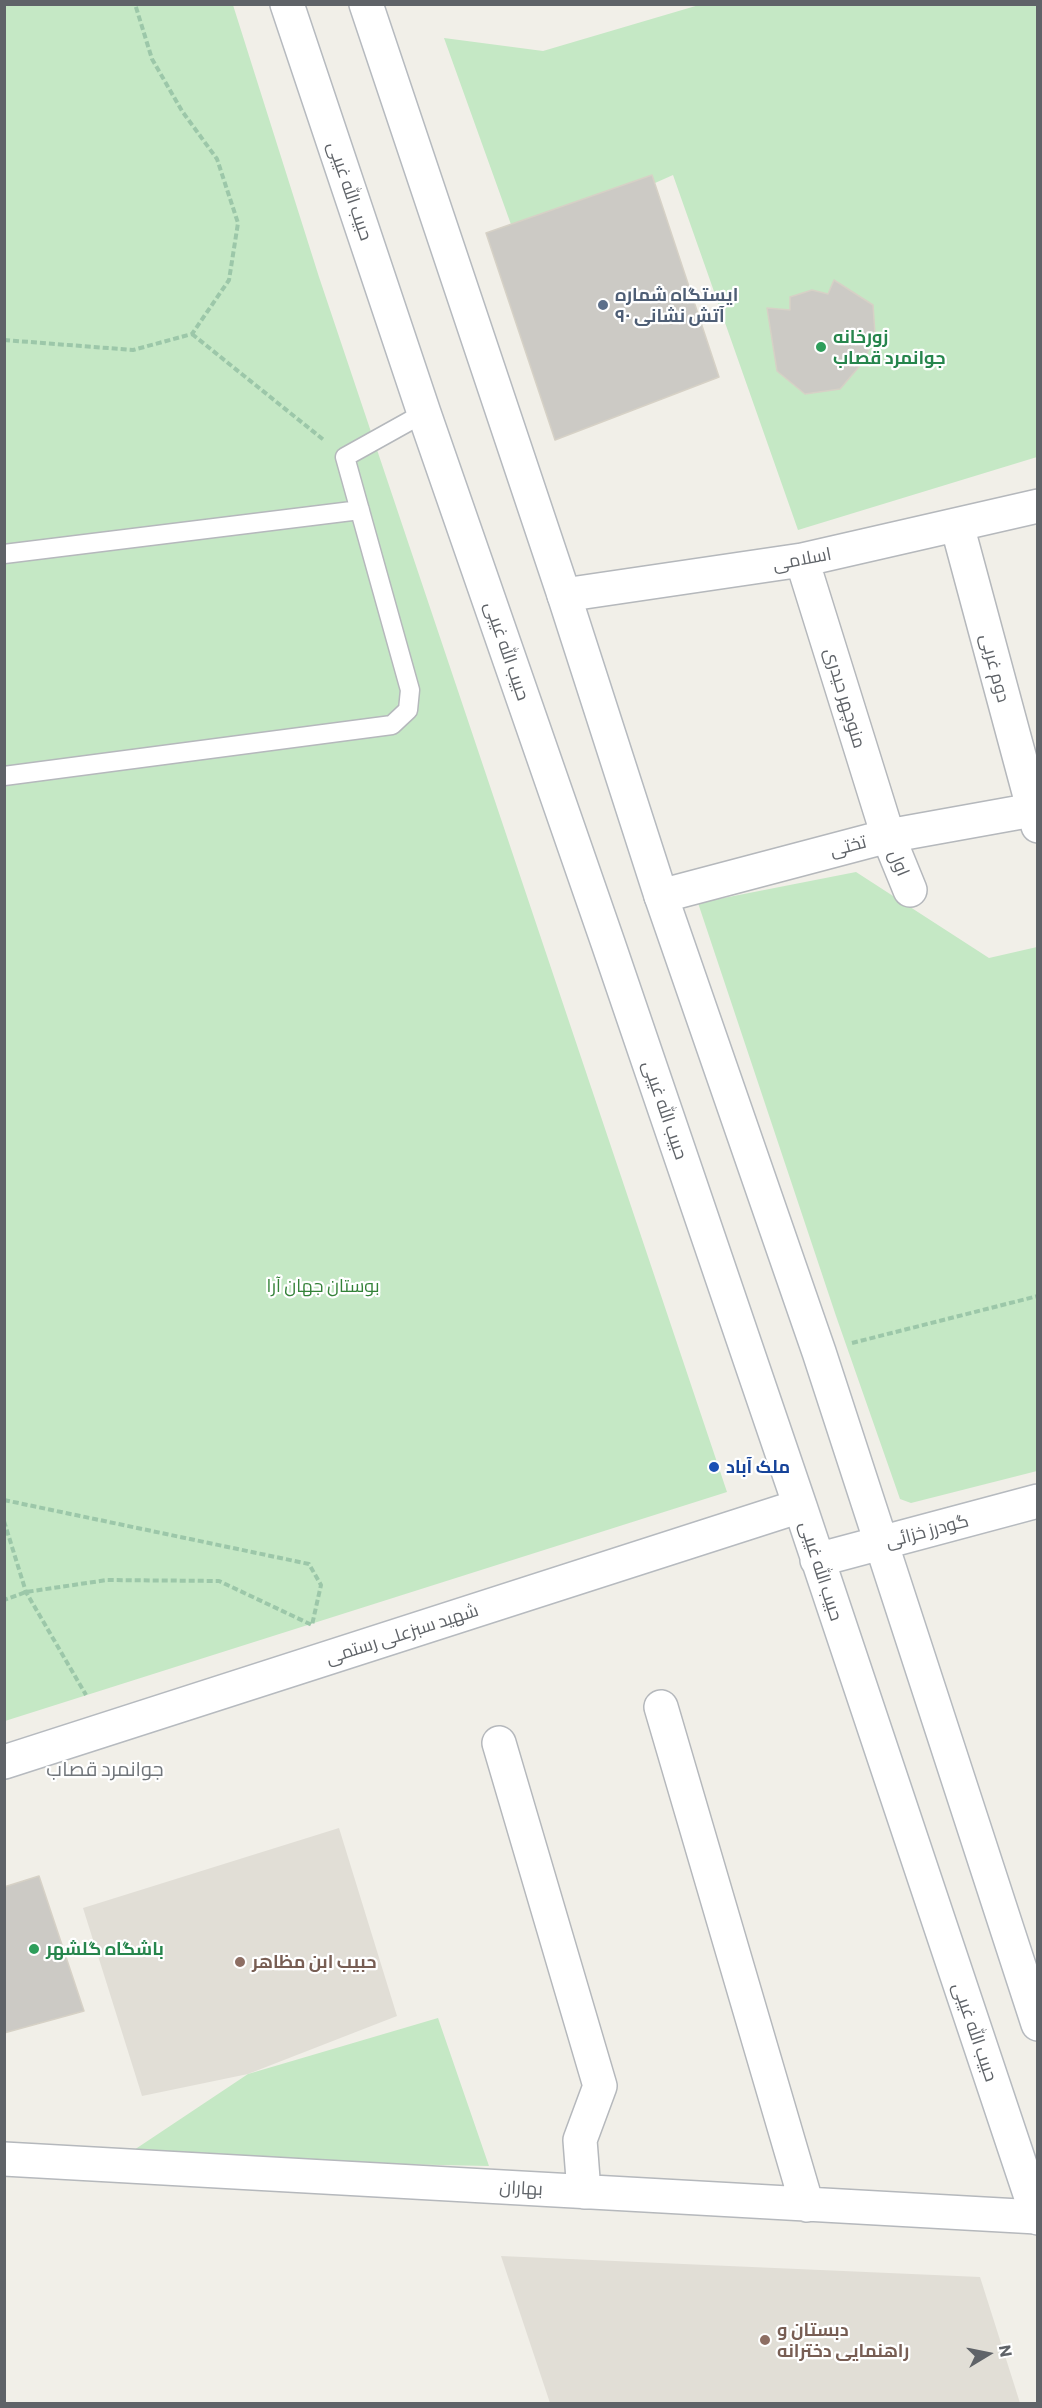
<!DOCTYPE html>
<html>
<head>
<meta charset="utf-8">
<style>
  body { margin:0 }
  #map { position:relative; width:1042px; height:2408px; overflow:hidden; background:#f1efe8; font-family:Commissioner,sans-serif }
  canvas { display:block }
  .frame { position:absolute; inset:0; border:6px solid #5f6368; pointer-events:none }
  .north { position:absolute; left:958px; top:2324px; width:60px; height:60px; -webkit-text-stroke:4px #fff; paint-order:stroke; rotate:80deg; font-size:16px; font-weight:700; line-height:24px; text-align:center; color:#5f6368 }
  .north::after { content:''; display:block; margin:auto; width:21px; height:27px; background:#5f6368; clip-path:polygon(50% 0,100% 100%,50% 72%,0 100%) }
</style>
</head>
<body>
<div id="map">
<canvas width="1042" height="2408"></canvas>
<div class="frame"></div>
<div class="north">N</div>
</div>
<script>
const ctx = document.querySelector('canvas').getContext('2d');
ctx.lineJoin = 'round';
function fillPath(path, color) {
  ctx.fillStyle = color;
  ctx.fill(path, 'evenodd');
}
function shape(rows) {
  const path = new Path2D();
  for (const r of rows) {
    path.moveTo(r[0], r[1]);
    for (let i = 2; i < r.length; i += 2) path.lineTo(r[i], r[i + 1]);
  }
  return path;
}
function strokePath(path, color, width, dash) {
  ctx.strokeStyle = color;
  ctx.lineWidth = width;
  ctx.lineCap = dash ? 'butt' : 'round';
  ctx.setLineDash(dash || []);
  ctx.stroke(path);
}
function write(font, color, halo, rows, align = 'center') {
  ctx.font = font + ' Commissioner,Cairo,sans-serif';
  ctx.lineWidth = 4.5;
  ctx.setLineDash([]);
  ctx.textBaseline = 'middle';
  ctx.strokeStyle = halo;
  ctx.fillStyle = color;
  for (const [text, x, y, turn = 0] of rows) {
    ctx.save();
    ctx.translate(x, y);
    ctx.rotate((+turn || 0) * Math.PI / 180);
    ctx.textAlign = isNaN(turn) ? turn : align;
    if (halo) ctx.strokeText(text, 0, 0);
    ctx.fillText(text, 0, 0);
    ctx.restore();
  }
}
fillPath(shape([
  [339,1828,397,2016,248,2074,142,2096,83,1908],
  [501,2256,980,2277,1020,2403,550,2403]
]), '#e1ded6');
fillPath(shape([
  [4,5,233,5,319,277,727,1492,5,1721],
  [699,5,1037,5,1037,457,798,530,673,175,518,244,444,38,543,51],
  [856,872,989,958,1037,947,1037,1471,911,1503,900,1499,836,1316,698,903],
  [438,2018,489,2166,242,2161,131,2152,248,2074]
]), '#c5e8c5');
const building = shape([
  [652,175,719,377,555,440,486,233,652,175],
  [834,280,873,305,875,334,864,361,840,389,805,394,777,371,767,308,790,310,790,297,812,290,828,294,834,280],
  [39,1876,84,2011,4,2033,4,1887,39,1876]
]);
fillPath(building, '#cccac5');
strokePath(building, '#d6d1c6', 1.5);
const lane = shape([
  [4,554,360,510],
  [4,776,392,725,408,710,410,690,345,457,424,413]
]);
const street = shape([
  [957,525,1038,826],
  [802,560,888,836,910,890],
  [564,595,802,560,1038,506],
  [661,896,888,836,1038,809],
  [661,1707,807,2205],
  [499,1743,600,2086,580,2140,584,2192],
  [4,2159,1037,2217]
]);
const secondary = shape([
  [287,4,424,413,608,943,800,1506,1038,2218],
  [366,4,564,595,661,896,819,1352,1038,2024],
  [817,1560,1038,1501],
  [4,1762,800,1506]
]);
strokePath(lane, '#b5b8bc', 21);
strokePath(street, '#b5b8bc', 36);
strokePath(secondary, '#b6babf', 36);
strokePath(shape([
  [192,334,325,441],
  [4,340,133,350,192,334,229,280,238,223,217,159,182,111,152,59,135,4],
  [852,1343,1038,1296],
  [4,1500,309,1564,321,1585,312,1625,219,1581,107,1580,26,1592,4,1600],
  [4,1521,26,1592,86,1695]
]), '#9cc7a9', 4, [6, 3]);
strokePath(lane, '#fff', 18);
strokePath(street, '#fff', 33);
strokePath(secondary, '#fff', 33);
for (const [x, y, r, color] of [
  [603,305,6,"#5c6f8a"],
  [821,347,6,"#2e9e5b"],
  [714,1467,6,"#1a4fb4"],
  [34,1949,6,"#2e9e5b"],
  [240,1962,6,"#8d6e63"],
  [765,2340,6,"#8d6e63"]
]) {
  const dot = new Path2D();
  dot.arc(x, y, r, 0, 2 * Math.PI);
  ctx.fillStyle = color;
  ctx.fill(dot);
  strokePath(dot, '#fff', 2);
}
write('18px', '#5f6368', '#fff', [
  ["حبیب الله غیبی",350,191,71],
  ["اسلامی",802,559,-11],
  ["حبیب الله غیبی",507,651,71],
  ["دوم غربی",995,668,75],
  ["منوچهر حیدری",845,698,73],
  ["تختی",848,846,-15],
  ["اول",899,863,68],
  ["حبیب الله غیبی",665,1110,71],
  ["گودرز خزائی",927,1531,-15],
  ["حبیب الله غیبی",821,1571,72],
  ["شهید سبزعلی رستمی",402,1634,-18],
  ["حبیب الله غیبی",975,2032,71],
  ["بهاران",521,2188,3]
]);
write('bold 18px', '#4e5e75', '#fff', [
  ["ایستگاه شماره",615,295],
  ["۹۰ آتش نشانی",615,316]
], 'left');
write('bold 18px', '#27864d', '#fff', [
  ["زورخانه",833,337],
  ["جوانمرد قصاب",833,358],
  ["باشگاه گلشهر",46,1949]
], 'left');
write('18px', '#348238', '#fff', [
  ["بوستان جهان آرا",323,1286]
]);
write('bold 18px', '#164399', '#fff', [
  ["ملک آباد",726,1467]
], 'left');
write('bold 18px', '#785e54', '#fff', [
  ["حبیب ابن مظاهر",252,1962],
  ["دبستان و",777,2330],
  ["راهنمایی دخترانه",777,2351]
], 'left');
write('20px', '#70757a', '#fff', [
  ["جوانمرد قصاب",105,1769]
]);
</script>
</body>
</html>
